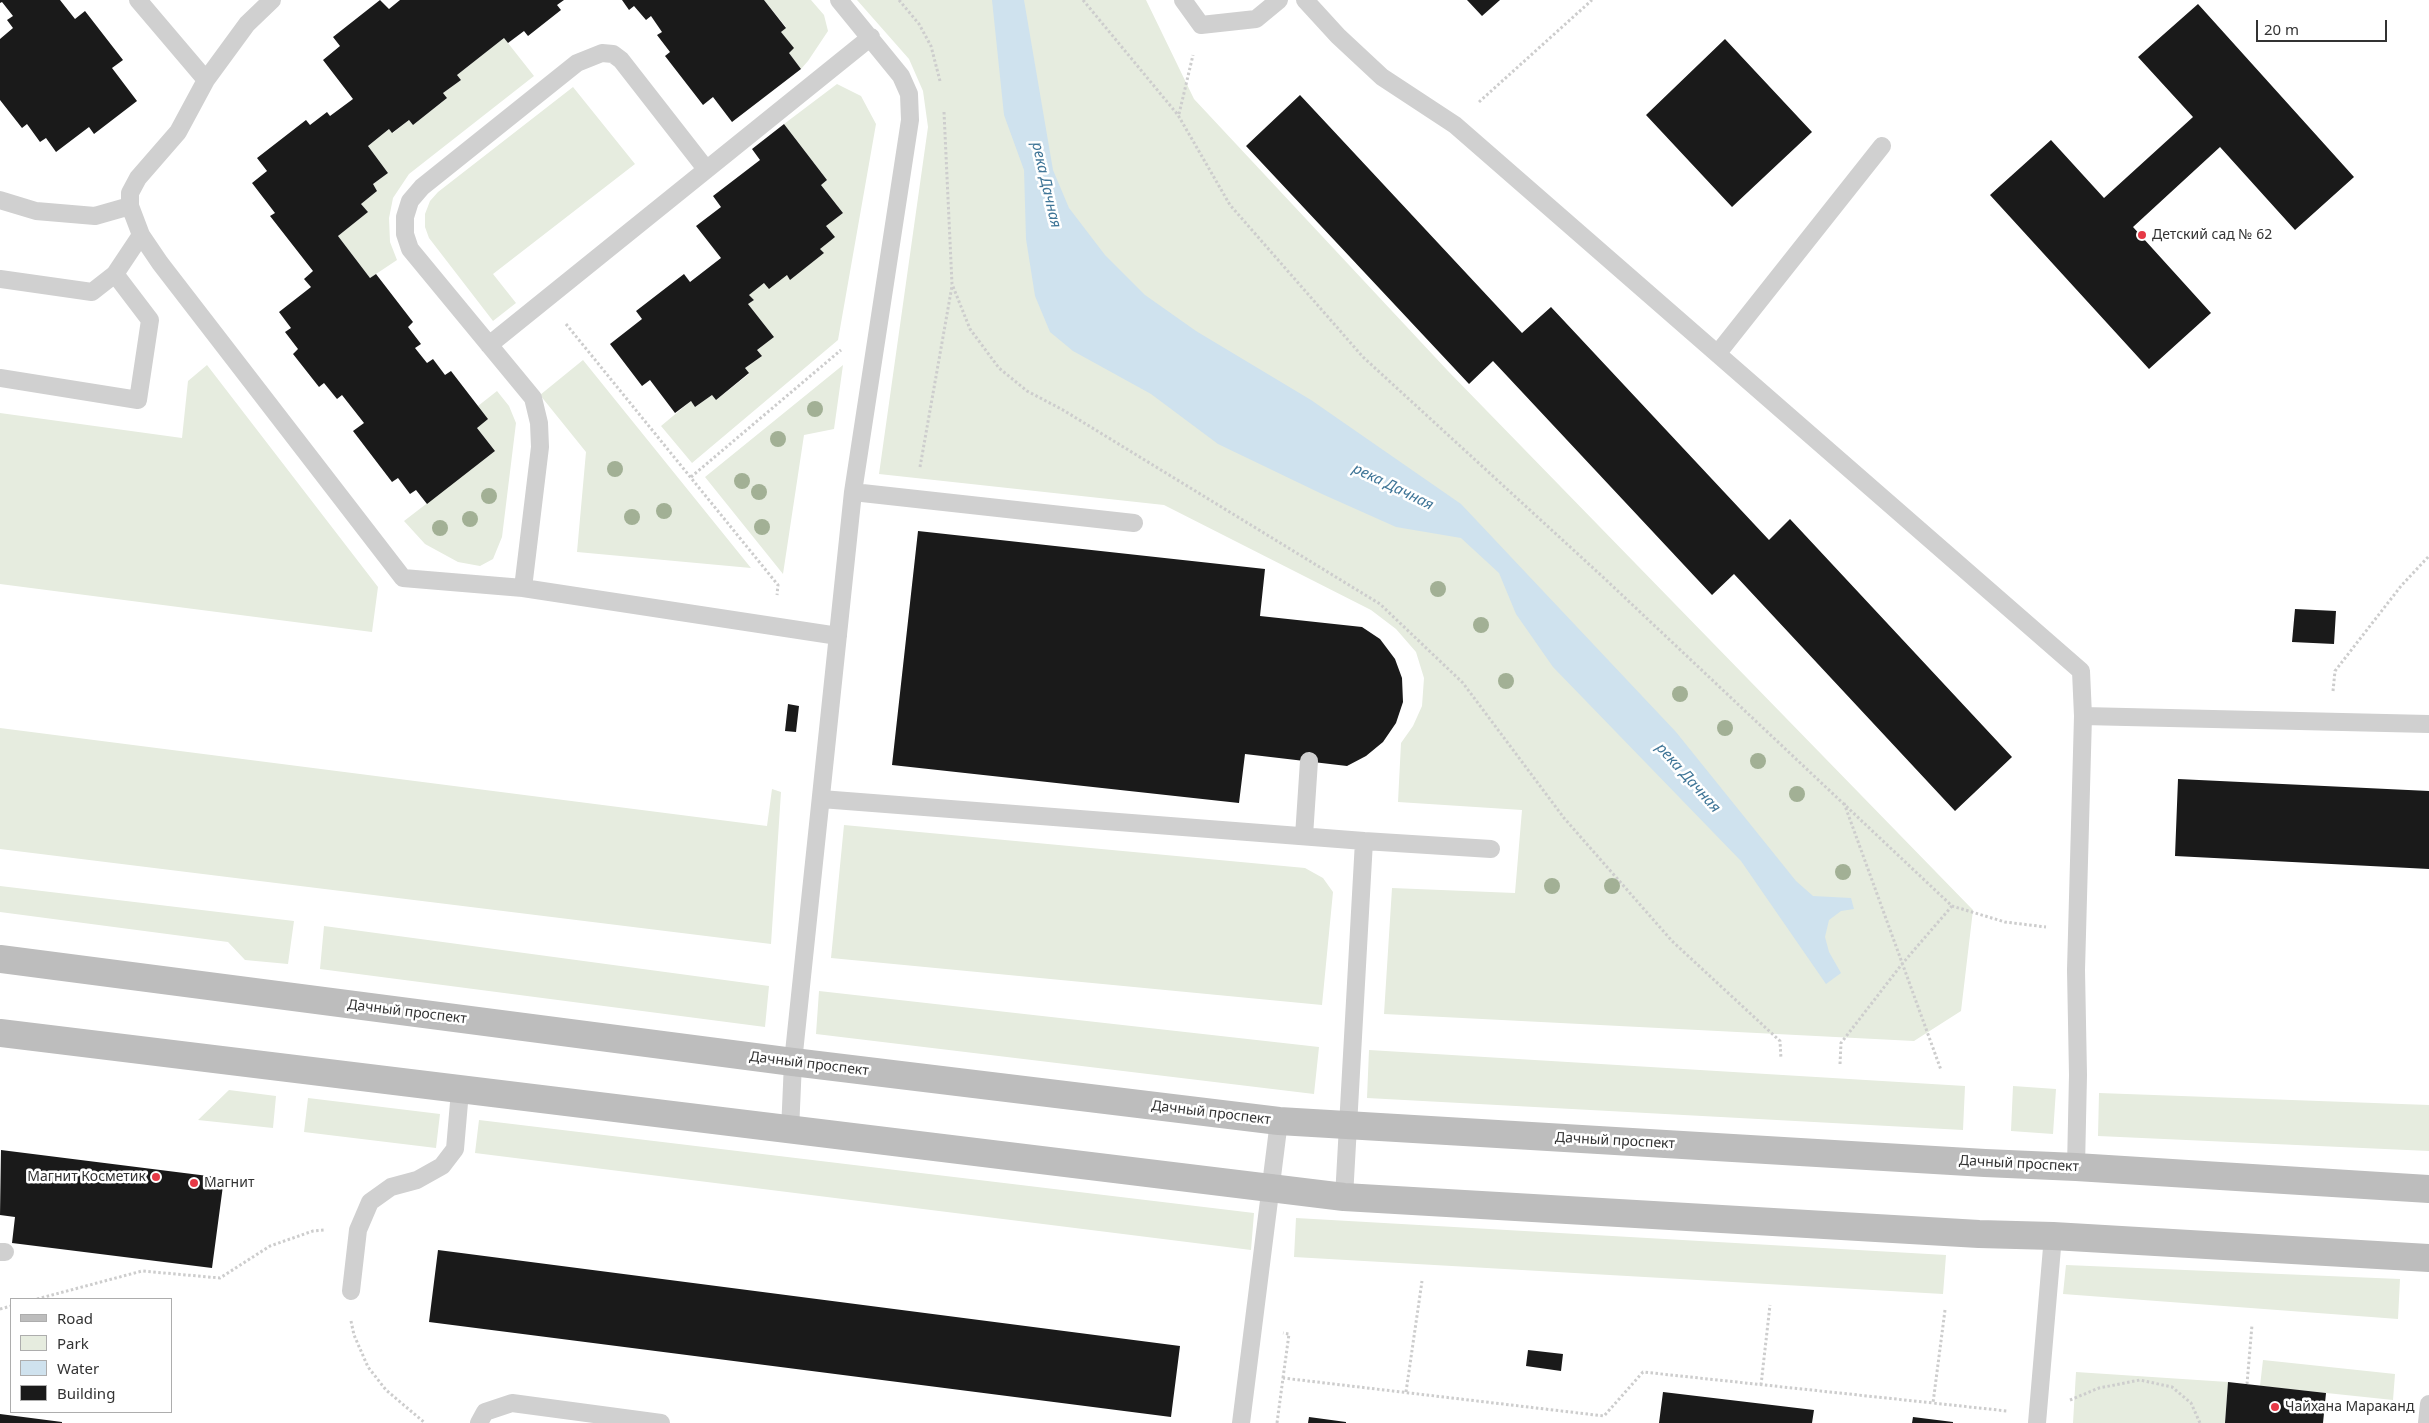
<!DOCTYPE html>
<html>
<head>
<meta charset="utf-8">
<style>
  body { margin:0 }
  #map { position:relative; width:2429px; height:1423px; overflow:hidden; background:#fff; font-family:"Noto Sans",sans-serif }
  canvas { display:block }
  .legend { position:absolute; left:10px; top:1298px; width:162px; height:115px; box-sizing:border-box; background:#fff; border:1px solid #adadad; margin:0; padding:6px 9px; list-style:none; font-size:15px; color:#333 }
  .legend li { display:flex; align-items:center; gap:10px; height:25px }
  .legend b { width:25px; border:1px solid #adadad }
  .scale { position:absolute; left:2256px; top:20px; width:131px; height:22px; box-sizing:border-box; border:2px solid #333; border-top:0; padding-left:6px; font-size:15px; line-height:18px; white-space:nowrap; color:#333; -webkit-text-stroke:4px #fff; paint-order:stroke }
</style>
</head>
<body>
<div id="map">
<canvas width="2429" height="1423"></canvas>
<ul class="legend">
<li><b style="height:6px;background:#bdbdbd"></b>Road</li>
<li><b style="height:14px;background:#e6ecdf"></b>Park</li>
<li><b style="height:14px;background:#cfe2ee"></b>Water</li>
<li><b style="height:14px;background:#1a1a1a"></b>Building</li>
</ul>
<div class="scale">20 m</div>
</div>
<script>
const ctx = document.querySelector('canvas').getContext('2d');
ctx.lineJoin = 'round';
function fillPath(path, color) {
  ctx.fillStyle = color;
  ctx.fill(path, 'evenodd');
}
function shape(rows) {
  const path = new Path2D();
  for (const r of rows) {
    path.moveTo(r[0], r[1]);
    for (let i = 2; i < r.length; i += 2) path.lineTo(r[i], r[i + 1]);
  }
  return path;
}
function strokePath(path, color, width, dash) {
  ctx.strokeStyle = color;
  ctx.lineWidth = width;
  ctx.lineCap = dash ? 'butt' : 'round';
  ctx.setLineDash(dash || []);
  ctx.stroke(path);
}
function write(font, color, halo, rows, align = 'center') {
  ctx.font = font + ' "Noto Sans",sans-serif';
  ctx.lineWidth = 5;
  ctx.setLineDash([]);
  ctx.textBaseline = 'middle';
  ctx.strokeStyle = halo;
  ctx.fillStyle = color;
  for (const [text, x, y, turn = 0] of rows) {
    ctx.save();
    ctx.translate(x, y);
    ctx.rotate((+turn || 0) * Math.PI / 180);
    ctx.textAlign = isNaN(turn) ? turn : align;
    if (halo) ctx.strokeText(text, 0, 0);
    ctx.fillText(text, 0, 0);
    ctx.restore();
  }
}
fillPath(shape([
  [764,0,811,0,824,15,828,31,808,61,801,69,789,53,781,32,786,27],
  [857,0,1146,0,1194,99,1448,371,1973,910,1961,1011,1914,1041,1384,1014,1392,888,1515,893,1522,810,1398,802,1401,743,1413,726,1422,706,1424,678,1416,652,1396,629,1371,610,1164,505,879,474,928,127,923,91,909,59],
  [504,38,534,76,409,174,393,198,389,218,390,242,397,260,370,278,338,236,368,212,361,204,377,191,373,184,388,173,368,146,389,129,393,133,409,120,413,125,447,98,443,93,461,80,457,75],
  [837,84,861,96,876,124,838,340,692,463,661,426,691,401,695,407,712,395,716,400,749,374,745,368,762,356,757,350,774,337,748,304,754,300,749,295,764,283,787,275,790,279,824,253,820,249,834,237,826,226,843,213,821,185,827,180,784,124],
  [573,87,635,164,493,274,516,303,493,321,429,238,425,227,425,214,430,201,438,192],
  [583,360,751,568,577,552,586,452,540,395],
  [207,365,378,587,372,632,0,584,0,413,182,438,188,381],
  [843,365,834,429,804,435,783,574,705,477],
  [497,391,509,406,516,423,502,537,493,559,480,566,458,562,425,544,404,521,495,451,477,428,478,406],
  [0,728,767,826,772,789,781,792,771,944,0,849],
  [844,825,1305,868,1323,878,1333,892,1322,1005,831,958],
  [0,886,294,921,288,964,245,960,228,942,0,912],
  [324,926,769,986,765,1027,320,969],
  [819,991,1319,1047,1314,1094,816,1034],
  [1369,1050,1965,1086,1963,1130,1367,1098],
  [2013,1086,2056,1089,2053,1134,2011,1131],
  [229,1090,276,1096,273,1128,198,1120],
  [2099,1093,2429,1105,2429,1151,2098,1136],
  [308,1098,440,1114,436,1148,304,1132],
  [479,1120,1254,1213,1251,1250,475,1153],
  [1296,1218,1946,1255,1943,1294,1294,1257],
  [2066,1265,2400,1279,2398,1319,2063,1294],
  [2263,1360,2395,1374,2393,1400,2260,1386],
  [2076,1372,2228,1382,2225,1423,2073,1423]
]), '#e6ecdf');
fillPath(shape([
  [992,0,1024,0,1053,170,1069,208,1105,255,1145,295,1196,331,1311,400,1461,504,1676,732,1796,881,1813,896,1851,898,1854,909,1841,911,1829,920,1825,937,1829,952,1841,973,1826,984,1741,861,1553,667,1516,614,1499,573,1461,538,1396,527,1322,494,1218,444,1151,394,1073,351,1050,332,1035,296,1026,239,1024,170,1004,115]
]), '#cfe2ee');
fillPath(shape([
  [0,0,60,0,75,19,85,11,123,60,112,68,137,101,94,134,89,127,56,152,46,138,40,142,27,124,22,128,0,100,0,39,13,28,7,20,13,16,2,2,0,3],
  [380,0,389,9,400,0,564,0,557,5,561,10,528,36,524,31,508,43,504,38,457,75,461,80,443,93,447,98,413,125,409,120,392,133,389,129,368,146,388,173,373,184,377,191,361,204,368,212,338,236,370,278,376,274,413,322,408,327,421,344,415,348,427,363,433,359,445,375,451,371,488,419,477,428,495,451,427,504,416,490,410,494,398,478,392,482,353,431,364,423,342,395,337,399,324,383,319,387,293,354,298,349,285,332,291,328,279,312,311,287,304,279,313,271,270,216,275,213,252,183,267,171,257,158,306,120,310,125,327,112,330,116,353,99,323,60,340,46,333,37],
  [622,0,764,0,786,28,781,32,794,48,789,53,801,69,732,122,713,97,703,105,665,56,670,52,657,35,662,32,651,16,646,20,634,6,629,10],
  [1467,0,1500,0,1482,16],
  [2198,4,2354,177,2295,230,2220,147,2133,227,2211,313,2149,369,1990,195,2051,140,2104,198,2193,117,2138,57],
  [1725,39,1812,132,1732,207,1646,115],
  [1300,95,1522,333,1551,307,1769,540,1790,519,2012,757,1955,811,1734,574,1712,595,1493,361,1469,384,1246,146],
  [784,124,827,180,821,185,843,213,826,226,835,237,820,249,824,253,790,280,787,275,769,289,764,283,749,295,754,300,748,304,774,337,757,350,762,356,745,368,749,373,716,400,712,395,695,407,691,401,675,413,650,380,642,386,610,344,642,319,636,311,684,274,690,282,721,258,696,226,721,207,713,196,760,160,752,149],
  [918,531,1265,569,1260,616,1362,627,1380,639,1395,659,1402,678,1403,702,1396,723,1383,742,1366,756,1347,766,1245,754,1239,803,892,765],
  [2295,609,2336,611,2334,644,2292,642],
  [788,704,799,706,796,732,785,731],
  [2178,779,2429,791,2429,869,2175,856],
  [1,1150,224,1178,212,1268,12,1243,15,1217,0,1215],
  [438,1250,1180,1346,1171,1417,429,1322],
  [1528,1350,1563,1354,1561,1371,1526,1366],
  [2228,1382,2326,1393,2323,1423,2225,1423],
  [1663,1392,1814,1410,1812,1423,1659,1423],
  [0,1414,62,1422,62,1423,0,1423],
  [1309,1417,1346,1422,1346,1423,1308,1423],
  [1913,1417,1953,1422,1953,1423,1912,1423]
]), '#1a1a1a');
strokePath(shape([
  [899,0,919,24,931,46,940,81],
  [1083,0,1178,115,1230,205,1363,357,1604,578,1952,906,2005,922,2046,927],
  [1479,102,1592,0],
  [944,112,952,284,970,329,999,368,1027,391,1063,410,1380,604,1463,683,1564,818,1672,941,1780,1041,1781,1059],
  [1179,114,1193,55],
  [566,324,778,585,777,595],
  [920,467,952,286],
  [691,477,841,350],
  [2333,691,2335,671,2401,586,2429,556],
  [1844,803,1941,1070],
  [1840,1064,1841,1043,1902,964,1952,906],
  [37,1299,142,1271,220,1278,270,1246,313,1231,325,1230],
  [0,1309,11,1306],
  [1945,1310,1933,1403,2007,1411],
  [351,1321,354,1335,368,1367,386,1390,425,1423],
  [1283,1378,1289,1334,1283,1333],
  [2247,1384,2252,1325],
  [1761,1385,1770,1305],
  [1406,1392,1422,1281],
  [2070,1400,2099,1388,2140,1380,2172,1387,2191,1403,2200,1423],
  [1277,1423,1283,1378,1604,1416,1643,1372,1933,1403]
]), '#cdcdcd', 3, [2.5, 2.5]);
strokePath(shape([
  [138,0,206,80],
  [272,0,247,24,206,80,178,132,138,178,130,193,130,206,141,235,160,263,403,578,523,588,838,636],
  [1183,0,1201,25,1256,19,1279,0],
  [1305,0,1338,36,1382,77,1455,125,2081,671,2083,716,2076,970,2078,1075,2076,1167],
  [0,200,36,211,95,216,130,206],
  [0,279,92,292,115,274,141,235],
  [489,345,871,37],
  [1718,353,1882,146],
  [0,378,138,400,150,320,115,274],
  [853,492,1134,523],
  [523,588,540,447,539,423,533,398,410,249,405,234,405,217,410,201,422,187,577,63,602,53,613,54,621,60,706,169],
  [2083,716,2429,724],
  [821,799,1364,841,1344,1197],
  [1304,836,1309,761],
  [1364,841,1491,849],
  [790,1131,793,1062,853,492,910,120,909,94,901,76,839,0],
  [0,1252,5,1252],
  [351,1291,358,1230,370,1202,391,1187,417,1180,442,1166,455,1149,460,1091],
  [479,1423,485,1412,512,1403,661,1423],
  [1241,1423,1279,1121],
  [2037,1423,2053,1236],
  [2427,1423,2429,1404]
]), '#d0d0d0', 18);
strokePath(shape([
  [0,959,793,1062,1279,1121,1985,1163,2076,1167,2429,1189],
  [0,1033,1344,1197,1979,1234,2053,1236,2429,1258]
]), '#bdbdbd', 28);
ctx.fillStyle = '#a2b095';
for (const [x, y] of [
  [815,409],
  [778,439],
  [615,469],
  [742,481],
  [759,492],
  [489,496],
  [664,511],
  [632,517],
  [470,519],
  [762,527],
  [440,528],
  [1438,589],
  [1481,625],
  [1506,681],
  [1680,694],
  [1725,728],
  [1758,761],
  [1797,794],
  [1843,872],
  [1552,886],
  [1612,886]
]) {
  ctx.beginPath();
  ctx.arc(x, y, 8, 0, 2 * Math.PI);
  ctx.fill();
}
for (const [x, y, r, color] of [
  [2142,235,5,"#e63946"],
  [156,1177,5,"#e63946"],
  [194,1183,5,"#e63946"],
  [2275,1407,5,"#e63946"]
]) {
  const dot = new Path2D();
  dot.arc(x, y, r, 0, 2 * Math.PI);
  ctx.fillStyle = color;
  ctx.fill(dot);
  strokePath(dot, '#fff', 2);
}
write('14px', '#333', '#fff', [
  ["Детский сад № 62",2152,235],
  ["Магнит Косметик",146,1177,"right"],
  ["Магнит",204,1183],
  ["Чайхана Мараканд",2285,1407]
], 'left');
write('14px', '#333', '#fff', [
  ["Дачный проспект",407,1012,7],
  ["Дачный проспект",809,1064,7],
  ["Дачный проспект",1211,1113,7],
  ["Дачный проспект",1615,1141,3],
  ["Дачный проспект",2019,1164,3]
]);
write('italic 15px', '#3f7597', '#fff', [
  ["река Дачная",1046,185,77],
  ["река Дачная",1393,487,26],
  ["река Дачная",1688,778,48]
]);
</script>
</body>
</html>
